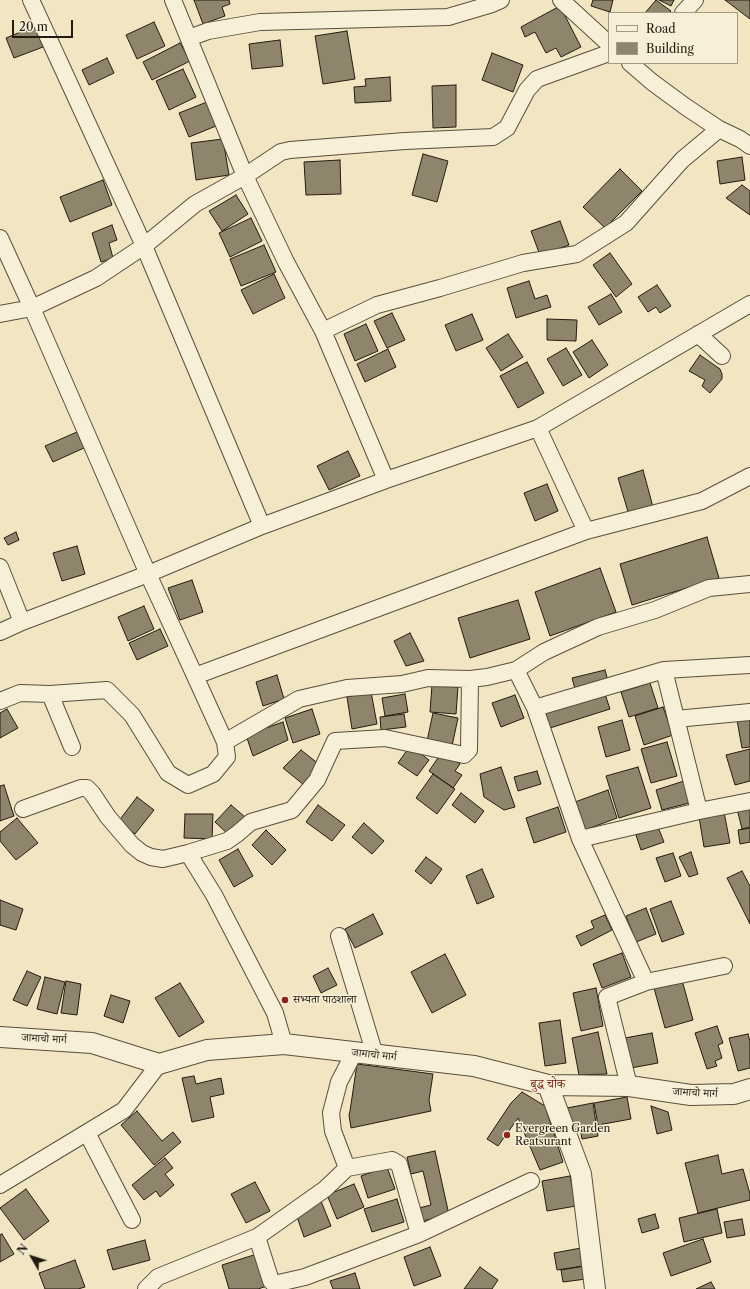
<!DOCTYPE html>
<html>
<head>
<meta charset="utf-8">
<style>
  body { margin:0 }
  #map { position:relative; width:750px; height:1289px; overflow:hidden; background:#f2e6c2; font-family:"Libre Caslon Text",serif }
  canvas { display:block }
  .legend { position:absolute; left:608px; top:12px; width:130px; height:52px; box-sizing:border-box; background:#f7efd7; border:1px solid #a39a87; margin:0; padding:5px 7px; list-style:none; font-size:12px; color:#241b10 }
  .legend li { display:flex; align-items:center; gap:8px; height:20px }
  .legend b { width:20px; border:1px solid #a39a87 }
  .north { position:absolute; left:12px; top:1237px; width:40px; height:40px; -webkit-text-stroke:3px #f7efd7; paint-order:stroke; rotate:309deg; font-size:11px; font-weight:700; line-height:16px; text-align:center; color:#241b10 }
  .north::after { content:''; display:block; margin:auto; width:14px; height:18px; background:#241b10; clip-path:polygon(50% 0,100% 100%,50% 72%,0 100%) }
  .scale { position:absolute; left:12px; top:20px; width:61px; height:18px; box-sizing:border-box; border:2px solid #241b10; border-top:0; padding-left:5px; font-size:12px; line-height:14px; white-space:nowrap; color:#241b10; -webkit-text-stroke:3px #f7efd7; paint-order:stroke }
</style>
</head>
<body>
<div id="map">
<canvas width="750" height="1289"></canvas>
<ul class="legend">
<li><b style="height:5px;background:#f7efd7"></b>Road</li>
<li><b style="height:11px;background:#8f856d"></b>Building</li>
</ul>
<div class="north">N</div>
<div class="scale">20 m</div>
</div>
<script>
const ctx = document.querySelector('canvas').getContext('2d');
ctx.lineJoin = 'round';
function fillPath(path, color) {
  ctx.fillStyle = color;
  ctx.fill(path, 'evenodd');
}
function shape(rows) {
  const path = new Path2D();
  for (const r of rows) {
    path.moveTo(r[0], r[1]);
    for (let i = 2; i < r.length; i += 2) path.lineTo(r[i], r[i + 1]);
  }
  return path;
}
function strokePath(path, color, width, dash) {
  ctx.strokeStyle = color;
  ctx.lineWidth = width;
  ctx.lineCap = dash ? 'butt' : 'round';
  ctx.setLineDash(dash || []);
  ctx.stroke(path);
}
function write(font, color, halo, rows, align = 'center') {
  ctx.font = font + ' "Libre Caslon Text","Noto Serif Devanagari",serif';
  ctx.lineWidth = 3;
  ctx.setLineDash([]);
  ctx.textBaseline = 'middle';
  ctx.strokeStyle = halo;
  ctx.fillStyle = color;
  for (const [text, x, y, turn = 0] of rows) {
    ctx.save();
    ctx.translate(x, y);
    ctx.rotate((+turn || 0) * Math.PI / 180);
    ctx.textAlign = isNaN(turn) ? turn : align;
    if (halo) ctx.strokeText(text, 0, 0);
    ctx.fillText(text, 0, 0);
    ctx.restore();
  }
}
const building = shape([
  [194,0,229,0,230,4,222,7,225,16,203,24,194,0],
  [593,0,613,0,610,12,591,6,593,0],
  [656,0,671,11,669,13,645,13,656,0],
  [659,0,674,0,671,6,659,0],
  [725,0,750,0,750,19,725,0],
  [560,6,581,47,561,57,556,48,546,53,535,32,525,37,521,27,560,6],
  [154,22,165,46,137,59,126,35,154,22],
  [35,26,43,47,14,58,6,38,35,26],
  [347,31,355,79,323,84,315,36,347,31],
  [280,40,283,66,252,69,249,44,280,40],
  [180,43,190,61,152,80,143,62,180,43],
  [492,53,523,65,513,92,482,80,492,53],
  [107,58,114,73,89,85,82,70,107,58],
  [183,69,196,97,169,110,156,81,183,69],
  [390,77,391,101,355,103,354,87,366,86,365,79,390,77],
  [456,85,456,127,433,128,432,86,456,85],
  [207,102,216,126,189,137,179,113,207,102],
  [223,139,229,175,196,180,191,143,223,139],
  [423,154,448,161,437,202,412,195,423,154],
  [742,157,745,180,720,184,717,161,742,157],
  [340,160,341,194,306,195,304,162,340,160],
  [620,169,642,191,605,228,583,207,620,169],
  [103,180,112,205,70,222,60,197,103,180],
  [742,185,750,191,750,215,726,198,742,185],
  [236,195,248,214,222,231,209,211,236,195],
  [251,218,262,241,230,257,219,233,251,218],
  [560,221,569,245,540,255,531,231,560,221],
  [112,225,117,240,109,243,113,258,101,262,92,233,112,225],
  [264,245,276,272,241,286,230,259,264,245],
  [610,253,632,284,616,297,593,265,610,253],
  [274,274,285,298,253,314,241,290,274,274],
  [529,281,535,299,547,295,551,307,516,318,507,288,529,281],
  [657,285,671,306,660,313,656,307,648,312,638,297,657,285],
  [611,294,622,312,599,325,588,307,611,294],
  [392,313,405,340,387,348,374,321,392,313],
  [472,314,483,340,456,351,445,325,472,314],
  [547,319,577,320,576,341,547,340,547,319],
  [366,324,378,351,355,361,344,334,366,324],
  [508,334,523,357,501,371,486,348,508,334],
  [592,340,608,365,589,378,573,352,592,340],
  [566,348,582,375,563,386,547,359,566,348],
  [388,349,396,367,365,382,357,364,388,349],
  [700,355,720,369,722,374,722,379,710,393,702,386,705,380,689,371,700,355],
  [527,362,544,393,518,408,500,376,527,362],
  [77,432,84,448,53,462,45,446,77,432],
  [348,451,360,476,329,490,317,466,348,451],
  [643,470,653,507,629,515,618,478,643,470],
  [547,484,558,511,535,521,524,493,547,484],
  [16,532,19,540,8,545,4,538,16,532],
  [707,537,719,578,632,605,620,564,707,537],
  [77,546,85,574,62,581,53,553,77,546],
  [600,568,616,612,550,636,535,592,600,568],
  [192,580,203,612,180,620,168,588,192,580],
  [518,600,530,639,470,658,458,618,518,600],
  [144,606,154,629,128,641,118,617,144,606],
  [160,629,168,646,137,660,129,643,160,629],
  [410,633,424,661,406,666,394,641,410,633],
  [605,670,608,681,575,689,572,678,605,670],
  [277,675,284,699,263,706,256,682,277,675],
  [650,683,658,708,629,717,621,692,650,683],
  [432,685,458,687,456,714,430,712,432,685],
  [371,692,377,724,352,729,347,697,371,692],
  [405,694,408,712,385,716,382,698,405,694],
  [605,694,610,709,550,728,545,712,605,694],
  [515,695,524,718,501,727,492,703,515,695],
  [663,707,673,735,644,745,635,716,663,707],
  [7,709,18,728,0,738,0,713,7,709],
  [312,709,320,734,293,743,285,718,312,709],
  [433,713,458,718,452,746,427,741,433,713],
  [404,714,406,727,381,730,380,717,404,714],
  [750,717,750,747,742,748,737,720,750,717],
  [622,720,630,750,606,757,598,727,622,720],
  [283,722,288,740,253,756,246,735,283,722],
  [667,742,677,776,651,783,641,749,667,742],
  [410,746,429,760,417,776,398,763,410,746],
  [750,749,750,781,735,785,726,755,750,749],
  [301,750,320,765,304,785,283,768,301,750],
  [442,752,460,764,455,771,462,775,453,788,429,771,442,752],
  [501,767,515,807,504,810,484,797,480,774,501,767],
  [638,767,651,808,619,818,606,776,638,767],
  [537,771,541,784,518,791,514,777,537,771],
  [433,774,455,789,437,814,416,798,433,774],
  [687,780,693,802,662,810,656,790,687,780],
  [4,785,14,816,0,821,0,786,4,785],
  [608,790,617,818,585,830,575,802,608,790],
  [461,793,484,811,475,823,452,805,461,793],
  [137,797,154,810,135,834,118,822,137,797],
  [231,805,245,817,229,835,215,822,231,805],
  [318,805,345,825,332,841,306,822,318,805],
  [558,807,566,832,534,843,526,818,558,807],
  [750,807,750,827,742,829,737,809,750,807],
  [724,812,730,843,704,847,699,817,724,812],
  [185,814,213,814,212,839,184,838,185,814],
  [17,818,38,843,16,860,0,841,0,832,17,818],
  [364,823,384,841,372,854,352,837,364,823],
  [658,827,664,842,641,850,636,835,658,827],
  [750,828,750,842,740,844,738,830,750,828],
  [266,830,286,850,272,865,252,845,266,830],
  [238,849,253,876,234,887,219,860,238,849],
  [691,852,698,874,689,877,679,857,691,852],
  [673,853,681,876,665,882,656,858,673,853],
  [426,857,442,869,431,884,415,871,426,857],
  [482,869,494,897,477,904,466,876,482,869],
  [742,871,750,886,750,924,727,878,742,871],
  [0,900,23,909,16,930,0,925,0,900],
  [671,901,684,934,662,942,650,909,671,901],
  [646,908,656,934,636,942,626,916,646,908],
  [373,914,383,934,355,948,345,929,373,914],
  [605,915,612,930,581,946,576,936,594,928,591,921,605,915],
  [622,953,631,977,602,988,593,964,622,953],
  [445,954,466,995,432,1013,411,972,445,954],
  [328,968,337,985,321,993,313,976,328,968],
  [27,971,41,977,27,1006,13,1000,27,971],
  [45,977,65,982,57,1014,37,1009,45,977],
  [682,980,693,1020,665,1028,654,988,682,980],
  [66,981,81,984,77,1015,61,1013,66,981],
  [180,983,204,1022,179,1037,155,998,180,983],
  [596,988,603,1026,581,1031,573,993,596,988],
  [111,995,130,1001,123,1023,104,1016,111,995],
  [560,1020,566,1063,545,1066,539,1023,560,1020],
  [717,1026,723,1043,718,1045,722,1058,715,1061,717,1066,707,1069,695,1033,717,1026],
  [598,1032,607,1074,579,1075,572,1038,598,1032],
  [652,1033,658,1063,631,1068,625,1038,652,1033],
  [748,1034,750,1041,750,1068,738,1071,729,1038,748,1034],
  [357,1064,433,1074,429,1100,431,1111,351,1128,349,1115,350,1111,357,1064],
  [194,1076,196,1084,221,1078,224,1094,210,1097,214,1117,192,1122,182,1078,194,1076],
  [522,1092,545,1106,563,1162,540,1170,518,1118,498,1146,487,1139,511,1103,522,1092],
  [627,1097,631,1119,598,1125,594,1103,627,1097],
  [593,1103,598,1136,582,1139,580,1128,571,1130,567,1108,593,1103],
  [651,1106,668,1112,672,1130,657,1134,651,1106],
  [137,1111,162,1141,173,1132,181,1142,154,1165,121,1125,137,1111],
  [435,1151,449,1215,422,1221,419,1208,431,1205,423,1171,411,1174,407,1157,435,1151],
  [718,1155,722,1174,743,1169,750,1194,750,1200,698,1213,685,1163,718,1155],
  [165,1158,173,1168,165,1174,174,1185,160,1197,156,1191,144,1200,132,1185,165,1158],
  [387,1167,395,1189,368,1198,361,1176,387,1167],
  [570,1176,576,1206,547,1211,542,1181,570,1176],
  [255,1182,270,1211,246,1223,231,1194,255,1182],
  [354,1184,364,1207,337,1219,327,1195,354,1184],
  [26,1189,49,1221,24,1240,0,1208,26,1189],
  [397,1199,404,1222,372,1232,364,1209,397,1199],
  [321,1201,331,1226,304,1237,295,1211,321,1201],
  [717,1209,722,1233,684,1242,679,1218,717,1209],
  [655,1214,659,1228,642,1233,638,1219,655,1214],
  [742,1219,745,1235,727,1238,724,1222,742,1219],
  [2,1234,14,1254,0,1262,0,1235,2,1234],
  [703,1239,711,1262,671,1276,663,1253,703,1239],
  [145,1240,150,1260,113,1270,107,1250,145,1240],
  [430,1247,441,1276,414,1286,404,1257,430,1247],
  [581,1248,584,1266,557,1270,554,1253,581,1248],
  [257,1254,267,1286,258,1289,229,1289,222,1265,257,1254],
  [75,1260,85,1287,78,1289,45,1289,39,1273,75,1260],
  [584,1266,586,1279,563,1282,561,1270,584,1266],
  [480,1267,498,1280,492,1289,464,1289,480,1267],
  [355,1273,360,1289,333,1289,330,1281,355,1273],
  [711,1282,715,1289,696,1289,711,1282]
]);
fillPath(building, '#8f856d');
strokePath(building, '#241b10', 1);
const minor = shape([
  [31,0,144,246,262,526],
  [173,0,245,176,286,262,323,331,386,480],
  [561,0,609,44],
  [683,13,695,0],
  [189,38,208,31,260,22,448,17,492,4,501,0],
  [630,63,652,82,686,107,719,129,740,139,750,146],
  [0,238,32,308,96,278,144,246,195,204,245,176,281,152,290,150,405,141,493,137,507,128,527,90,537,79,609,53],
  [0,314,32,308,148,574,195,676,586,531,702,501,750,476],
  [323,331,377,305,440,288,523,263,577,254,626,223,682,160,719,129],
  [698,334,722,356],
  [538,428,586,531],
  [0,567,22,622,148,574,262,526,386,480,538,428,750,304],
  [0,632,22,622],
  [516,670,535,708,580,839],
  [664,670,750,665],
  [50,694,72,747],
  [0,701,20,693,50,694,107,690,132,715,168,773,188,785,213,774,227,757,225,742,195,676],
  [535,708,664,670,699,811],
  [676,719,750,712],
  [225,742,299,699,347,688,402,684,428,678,470,679],
  [23,809,81,788,87,788,92,793,108,817,132,845,142,853,151,857,163,859,188,853,227,841,237,834,251,822,292,810,317,780,335,741,385,738,464,755,469,750,470,679,487,677,516,670,544,652,598,627,655,610,709,588,750,584],
  [188,853,214,895,275,1013,284,1044],
  [339,936,375,1055],
  [646,982,724,966],
  [629,1086,607,997,646,982,580,839,699,811,750,801],
  [87,1133,132,1220],
  [347,1168,333,1131,331,1113,339,1082,354,1053],
  [0,1185,124,1110,159,1064],
  [257,1237,271,1281,274,1284,305,1277,419,1234,531,1181],
  [146,1289,158,1277,257,1237,325,1189,347,1168,392,1160,399,1164,419,1234]
]);
const tertiary = shape([
  [0,1037,92,1043,159,1064,207,1050,284,1044,474,1066,548,1085,629,1086,691,1095,734,1094,750,1089],
  [548,1085,581,1174,595,1289]
]);
strokePath(minor, '#584e3c', 18);
strokePath(tertiary, '#584e3c', 22);
strokePath(minor, '#f7efd7', 16);
strokePath(tertiary, '#f7efd7', 20);
for (const [x, y, r, color] of [
  [285,1000,4,"#8f2418"],
  [507,1135,4,"#8f2418"]
]) {
  const dot = new Path2D();
  dot.arc(x, y, r, 0, 2 * Math.PI);
  ctx.fillStyle = color;
  ctx.fill(dot);
  strokePath(dot, '#f7efd7', 1.5);
}
write('11px', '#241b10', '#f7efd7', [
  ["सभ्यता पाठशाला",293,1000],
  ["Evergreen Garden",515,1129],
  ["Reatsurant",515,1142]
], 'left');
write('11px', '#241b10', '#f7efd7', [
  ["जामाचो मार्ग",44,1039,3],
  ["जामाचो मार्ग",374,1055,6],
  ["जामाचो मार्ग",695,1093,3]
]);
write('12px', '#7a1f14', '#f7efd7', [
  ["बुद्ध चोक",548,1085]
]);
</script>
</body>
</html>
